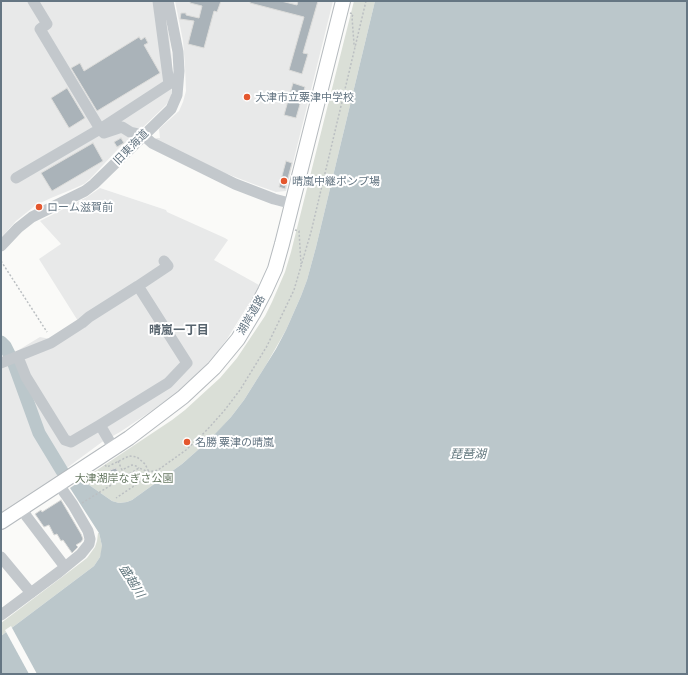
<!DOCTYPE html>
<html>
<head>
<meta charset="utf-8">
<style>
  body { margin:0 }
  #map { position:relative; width:688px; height:675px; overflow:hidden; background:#fafaf8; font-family:Commissioner,sans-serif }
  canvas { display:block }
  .frame { position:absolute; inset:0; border:2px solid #657683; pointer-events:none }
</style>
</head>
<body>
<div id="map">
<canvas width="688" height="675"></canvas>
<div class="frame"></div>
</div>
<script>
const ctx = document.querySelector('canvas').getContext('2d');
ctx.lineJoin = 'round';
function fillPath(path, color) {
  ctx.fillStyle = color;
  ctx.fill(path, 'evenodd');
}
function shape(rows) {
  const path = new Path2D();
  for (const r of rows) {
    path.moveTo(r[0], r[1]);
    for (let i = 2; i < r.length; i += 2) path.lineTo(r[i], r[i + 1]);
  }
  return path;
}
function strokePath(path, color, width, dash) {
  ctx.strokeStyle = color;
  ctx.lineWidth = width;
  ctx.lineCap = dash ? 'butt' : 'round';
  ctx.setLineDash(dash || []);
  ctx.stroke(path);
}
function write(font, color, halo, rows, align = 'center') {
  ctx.font = font + ' Commissioner,"Noto Sans JP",sans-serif';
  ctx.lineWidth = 4;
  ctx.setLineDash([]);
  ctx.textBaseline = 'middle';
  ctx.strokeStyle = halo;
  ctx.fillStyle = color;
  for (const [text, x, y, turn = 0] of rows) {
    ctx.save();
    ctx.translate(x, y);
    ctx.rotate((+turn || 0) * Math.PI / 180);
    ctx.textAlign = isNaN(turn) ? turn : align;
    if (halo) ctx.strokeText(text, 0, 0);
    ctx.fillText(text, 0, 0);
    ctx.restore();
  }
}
fillPath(shape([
  [1,1,162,1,169,35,172,59,172,84,171,96,169,100,166,105,139,131,118,149,90,179,84,184,73,189,51,198,36,205,16,221,1,238],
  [175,1,333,1,286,191,276,192,256,185,222,172,157,140,156,138,160,138,159,129,179,111,183,102,186,91,185,66,183,41],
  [100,188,166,210,167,212,225,238,228,240,214,260,259,285,250,302,227,339,216,354,203,368,189,383,171,397,147,414,120,432,102,442,60,473,59,476,1,513,1,359,12,354,40,337,50,339,78,321,39,259,61,244,40,221,87,197]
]), '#e8e9e9');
fillPath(shape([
  [354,1,375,1,316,247,307,280,301,296,286,330,266,365,244,400,231,417,216,434,182,464,132,500,127,502,119,503,112,501,82,480,172,420,185,410,209,388,220,378,237,358,265,316,272,302,285,272,291,252],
  [98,533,99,533,100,537,102,546,102,551,100,557,94,566,1,636,1,623,70,571,87,558,95,547,97,541]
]), '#dadfd7');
fillPath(shape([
  [375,1,687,1,687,674,1,674,1,636,94,566,100,557,102,546,100,537,99,533,70,488,82,480,112,501,119,503,127,502,132,500,182,464,199,449,216,433,231,417,244,400,276,349,286,330,301,296,307,280,316,247]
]), '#bbc7cb');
fillPath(shape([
  [11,626,37,674,29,674,5,630]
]), '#fafaf8');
strokePath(shape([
  [1,342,5,346,14,364,39,433,62,471]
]), '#bbc7cb', 13);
const building = shape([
  [190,1,221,1,217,12,214,11,204,48,188,44,194,21,180,19,181,13,186,13,186,15,199,18,202,6,190,3,190,1],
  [250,1,281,1,297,5,298,1,318,1,303,53,308,54,302,74,289,70,304,17,250,3,250,1],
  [139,37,141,40,145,37,148,43,144,45,160,73,97,111,71,68,80,63,84,71,139,37],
  [293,83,305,87,296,118,284,115,293,83],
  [67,88,85,118,69,128,51,98,67,88],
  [121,138,124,143,117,147,114,142,121,138],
  [93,143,103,161,52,191,41,173,93,143],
  [286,161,292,163,285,189,279,187,286,161],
  [116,468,119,474,114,477,110,470,116,468],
  [61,500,81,534,83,539,81,542,76,545,78,547,72,553,63,540,61,541,57,534,54,535,49,525,44,527,35,514,41,510,42,512,61,500]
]);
fillPath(building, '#aab3b9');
strokePath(building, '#dcdcda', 1);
const major = shape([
  [1,522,129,438,183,397,214,368,238,339,253,314,265,291,275,269,282,244,343,1]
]);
strokePath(major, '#b5babe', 16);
strokePath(shape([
  [350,13,353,14,352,17,354,44,355,47],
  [295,230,299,231,301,264],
  [1,261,47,332],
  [118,461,122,470,132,465,136,466,139,468],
  [105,465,107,467,129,456,137,457,145,464,149,472,145,477,137,484,116,498],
  [82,503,139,468,149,472,158,470,186,450,205,432,224,411,240,390,267,346,294,290,301,266,311,232,366,1]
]), '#bbbfc2', 1.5, [2, 2]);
strokePath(shape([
  [33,1,47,24,40,29,100,129,104,133,122,127,130,132,143,135,152,143,235,184,274,199,293,204],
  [16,178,100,129,169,84,158,1],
  [1,246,18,228,32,217,85,191,94,184,171,109,177,95,179,71,178,52,168,1],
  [138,286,168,266,164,261],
  [18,357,26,377,65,440,71,442,100,425],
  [1,363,51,343,82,323,89,317,138,286,187,363,168,383,100,425,114,449],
  [22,509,27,517,65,567],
  [1,557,31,593],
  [1,615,59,572,81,554,89,544,90,539,88,531,73,505,59,485]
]), '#c3c8cc', 11);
strokePath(major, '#fff', 14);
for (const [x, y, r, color] of [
  [247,97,4,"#e4572e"],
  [284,181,4,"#e4572e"],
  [39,207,4,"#e4572e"],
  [187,442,4,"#e4572e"]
]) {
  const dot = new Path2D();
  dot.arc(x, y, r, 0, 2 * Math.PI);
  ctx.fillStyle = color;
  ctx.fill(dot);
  strokePath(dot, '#fff', 1.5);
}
write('11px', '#657683', '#fff', [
  ["大津市立粟津中学校",255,97],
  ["晴嵐中継ポンプ場",292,181],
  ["ローム滋賀前",47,207],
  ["名勝 粟津の晴嵐",195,442]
], 'left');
write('11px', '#657683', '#fff', [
  ["旧東海道",131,147,-45],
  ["湖岸道路",251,315,-60]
]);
write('11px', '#687a64', '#fff', [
  ["大津湖岸なぎさ公園",124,478]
]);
write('bold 12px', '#57646e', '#fff', [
  ["晴嵐一丁目",179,330]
]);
write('italic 12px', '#60757c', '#fff', [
  ["琵琶湖",468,454],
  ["盛越川",132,581,58]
]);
</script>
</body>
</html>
